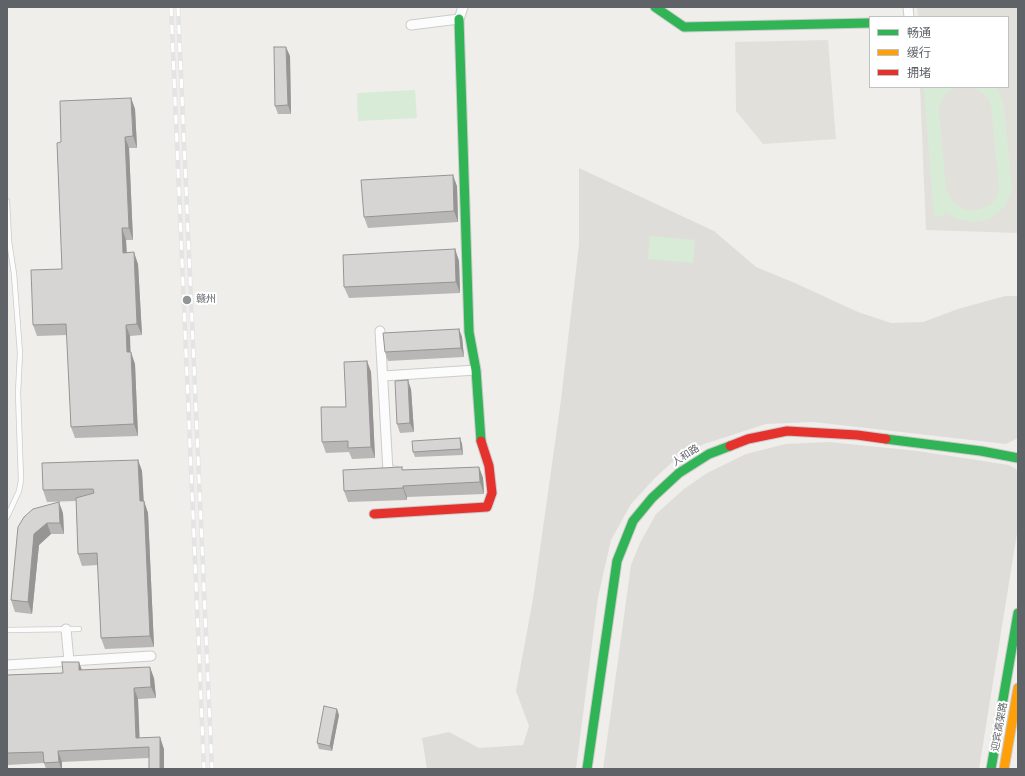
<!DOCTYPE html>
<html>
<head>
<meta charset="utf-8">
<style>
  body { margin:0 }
  #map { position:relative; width:1025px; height:776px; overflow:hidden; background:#efeeea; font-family:"Nunito Sans","Noto Sans SC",sans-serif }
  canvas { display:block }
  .frame { position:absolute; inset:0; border:8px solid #5f6368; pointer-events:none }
  .legend { position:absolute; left:869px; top:16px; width:140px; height:72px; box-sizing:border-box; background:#fff; border:1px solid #bfc1c3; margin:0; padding:5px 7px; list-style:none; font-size:12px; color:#5f6368 }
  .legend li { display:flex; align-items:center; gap:8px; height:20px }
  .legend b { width:20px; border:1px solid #bfc1c3 }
</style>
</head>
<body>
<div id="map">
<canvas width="1025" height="776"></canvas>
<div class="frame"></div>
<ul class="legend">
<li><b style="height:5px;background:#30b455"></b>畅通</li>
<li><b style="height:5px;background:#ff9f0a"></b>缓行</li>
<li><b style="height:5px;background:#e5322d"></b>拥堵</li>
</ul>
</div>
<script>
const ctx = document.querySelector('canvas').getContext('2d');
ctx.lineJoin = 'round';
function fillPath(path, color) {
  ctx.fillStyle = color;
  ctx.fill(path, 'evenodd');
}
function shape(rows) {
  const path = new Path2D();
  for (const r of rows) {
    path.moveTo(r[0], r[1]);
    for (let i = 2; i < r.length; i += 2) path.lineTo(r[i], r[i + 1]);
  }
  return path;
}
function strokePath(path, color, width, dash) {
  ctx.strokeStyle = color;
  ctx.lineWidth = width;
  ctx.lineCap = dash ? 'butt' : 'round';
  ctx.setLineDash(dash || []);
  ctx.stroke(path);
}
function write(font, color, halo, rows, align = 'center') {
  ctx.font = font + ' "Nunito Sans","Noto Sans SC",sans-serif';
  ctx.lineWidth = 4;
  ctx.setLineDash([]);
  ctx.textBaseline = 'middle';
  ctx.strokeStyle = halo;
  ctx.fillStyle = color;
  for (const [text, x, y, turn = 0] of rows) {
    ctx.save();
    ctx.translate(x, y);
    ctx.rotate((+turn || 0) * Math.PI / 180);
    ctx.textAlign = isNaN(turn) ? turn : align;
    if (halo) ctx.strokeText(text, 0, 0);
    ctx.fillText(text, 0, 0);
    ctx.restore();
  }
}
fillPath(shape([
  [579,168,714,231,756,267,795,283,858,312,891,323,923,322,958,309,1005,296,1018,296,1018,438,1006,444,814,422,766,424,704,444,678,457,656,477,631,504,611,540,598,597,576,769,427,769,422,738,449,732,479,748,523,745,529,726,516,691,533,599,561,400,579,244],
  [829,442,918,451,1009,465,1016,469,1018,473,1018,527,979,769,603,769,631,565,640,543,656,514,684,489,707,473,746,454,785,444]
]), '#dfddda');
fillPath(shape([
  [917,7,1018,7,1018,233,926,230,920,87,1008,87,1008,17,918,17],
  [828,40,836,139,763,144,736,111,735,42]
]), '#e2e0da');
fillPath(shape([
  [924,87,956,87,946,94,940,104,939,111,946,189,954,204,969,211,981,209,992,203,996,198,999,186,991,106,987,96,974,87,995,87,1000,94,1004,108,1012,185,1011,193,1005,206,993,217,986,220,972,222,957,219,944,211,945,216,934,217],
  [415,90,417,118,358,121,357,93],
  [650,236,695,240,693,263,648,259]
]), '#d8ebd6');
const lane = shape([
  [7,201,9,241,14,274,20,353,18,393,21,480,19,491,7,517],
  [7,630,79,629]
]);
const street = shape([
  [908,7,909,17],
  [411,25,459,19,463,7],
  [380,331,388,471,396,471],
  [383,376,476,370],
  [66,629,69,661],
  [7,665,151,656]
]);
const fast = shape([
  [655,7,684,27,870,23],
  [459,19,469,332,476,370,481,441],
  [886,439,981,451,1018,458],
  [587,769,617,561,633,521,652,498,679,473,709,454,730,446],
  [991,769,1018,613]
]);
const slow = shape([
  [1004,769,1018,688]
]);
const jam = shape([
  [730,446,748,439,787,431,857,435,886,439],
  [374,514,487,507,492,493,489,466,481,441]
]);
strokePath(lane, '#cbcccc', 6);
strokePath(street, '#cbcccc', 11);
strokePath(fast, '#cacacb', 11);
strokePath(slow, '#cacacb', 11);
strokePath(jam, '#cacacb', 11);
strokePath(lane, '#fdfcfc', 4.5);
strokePath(street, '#fdfcfc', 9);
strokePath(fast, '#30b455', 9);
strokePath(slow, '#ff9f0a', 9);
strokePath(jam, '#e5322d', 9);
const rail = shape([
  [171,7,204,769],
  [178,7,212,769]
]);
strokePath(rail, '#e4e4e4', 4.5);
strokePath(rail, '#fff', 3, [9]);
fillPath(shape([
  [290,56,291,114,278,114,275,106],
  [131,98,135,109,137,148,129,148,133,240,126,240,127,253,138,264,142,335,130,336,130,352,135,364,138,436,75,438,71,427,67,335,37,336,33,325,62,269,61,142],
  [457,186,458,222,368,228,364,217],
  [455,249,459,261,460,293,349,298,344,287],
  [459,329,462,337,464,357,388,361,385,352],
  [367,361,371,372,375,458,352,459,349,452,326,453,322,442,346,407],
  [411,389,414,432,400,433,397,424],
  [460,438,462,444,463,455,415,457,413,452],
  [138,460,142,471,144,501,148,513,154,647,105,649,101,638,98,565,82,566,78,554,76,501,47,502,43,490],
  [479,467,483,478,484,492,484,494,407,497,407,500,348,502,344,491,403,470],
  [63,513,64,534,51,534,39,545,32,614,15,612,11,600,24,517],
  [82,670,154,678,156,698,138,699,139,738,164,749,164,769,149,769,149,758,62,762,62,769,46,769,44,763,7,765,7,675,63,673],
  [339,715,332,751,319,749,317,743]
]), '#b8b7b5');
fillPath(shape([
  [286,47,290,56,291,114,288,105],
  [131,98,135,109,137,148,133,136],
  [125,137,129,148,133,240,129,228],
  [453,175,457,186,458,222,454,211],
  [122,228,126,240,127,264,123,253],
  [455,249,459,261,460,293,456,282],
  [134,252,138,264,142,335,137,324],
  [126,325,130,336,131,364,127,352],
  [459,329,462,337,464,357,461,348],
  [131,352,135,364,138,436,134,424],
  [367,361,371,372,375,458,371,447],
  [408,380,411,389,414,432,410,423],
  [460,438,462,444,463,455,461,449],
  [138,460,142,471,144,513,140,501],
  [479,467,483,478,484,492,484,494,480,482],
  [403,486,407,497,407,500,403,488],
  [144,501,148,513,154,647,150,636],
  [59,502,63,513,64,534,60,523],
  [47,523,51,534,39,545,32,614,28,602,34,534],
  [79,662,83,673,79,670],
  [150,667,154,678,156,698,151,687],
  [134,688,138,699,140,747,136,738],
  [337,709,339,715,332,751,330,746],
  [160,737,164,749,164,769,160,769],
  [58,751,62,762,62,769,61,769,59,762]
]), '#969594');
const building = shape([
  [274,47,286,47,288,105,275,106,274,47],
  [131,98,133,136,125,137,129,228,122,228,123,253,134,252,137,324,126,325,127,352,131,352,134,424,71,427,66,324,33,325,31,270,62,269,57,143,61,142,60,101,131,98],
  [453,175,454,211,364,217,361,180,453,175],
  [455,249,456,282,344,287,343,255,455,249],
  [459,329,461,348,385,352,383,333,459,329],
  [367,361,371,447,348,448,348,441,322,442,321,407,346,407,344,362,367,361],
  [408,380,410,423,397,424,395,381,408,380],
  [460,438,461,449,413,452,412,441,460,438],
  [138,460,140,501,144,501,150,636,101,638,97,553,78,554,76,498,94,493,93,489,43,490,42,463,138,460],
  [402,467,402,470,479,467,480,481,480,482,403,486,403,488,344,491,343,470,402,467],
  [59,502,60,523,47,523,34,534,28,602,11,600,18,527,24,517,33,509,59,502],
  [62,662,79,662,79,670,150,667,151,687,134,688,136,738,160,737,160,769,149,769,149,747,58,751,59,762,44,763,43,752,7,753,7,675,63,673,62,662],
  [324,706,337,709,330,746,317,743,324,706]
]);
fillPath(building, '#d6d5d3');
strokePath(building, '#969594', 1);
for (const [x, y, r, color] of [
  [187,300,5,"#919496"]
]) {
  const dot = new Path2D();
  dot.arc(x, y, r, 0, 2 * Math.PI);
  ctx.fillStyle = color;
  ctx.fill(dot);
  strokePath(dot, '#fff', 1.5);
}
write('10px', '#5f6368', '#fff', [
  ["赣州",196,300]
], 'left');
write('10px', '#5f6368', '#fff', [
  ["人和路",686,456,-33],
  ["迎宾高架路",1000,727,-80]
]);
</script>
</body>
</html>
